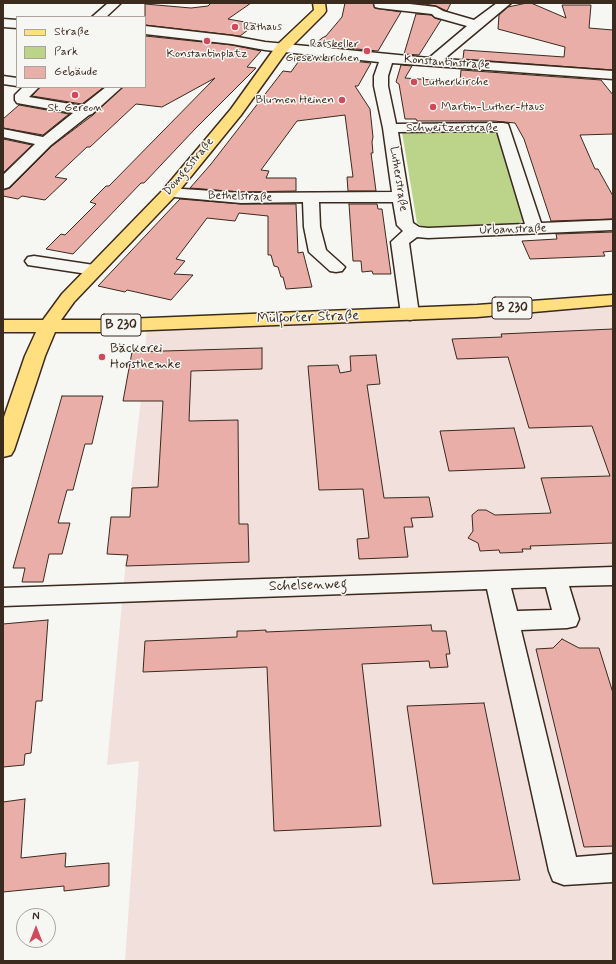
<!DOCTYPE html>
<html>
<head>
<meta charset="utf-8">
<style>
  body { margin:0 }
  #map { position:relative; width:616px; height:964px; overflow:hidden; background:#f6f6f2; font-family:Mynerve,sans-serif }
  canvas { display:block }
  .frame { position:absolute; inset:0; border:4px solid #3b2a1e; pointer-events:none }
  .legend { position:absolute; left:16px; top:16px; width:130px; height:72px; box-sizing:border-box; background:#f6f6f2; border:1px solid #aba49d; margin:0; padding:5px 7px; list-style:none; font-size:12px; color:#3b2a1e }
  .legend li { display:flex; align-items:center; gap:8px; height:20px }
  .legend b { width:20px; border:1px solid #aba49d }
  .north { position:absolute; left:16px; top:908px; width:40px; height:40px; box-sizing:border-box; background:#f6f6f2; border:1px solid #aba49d; border-radius:50%; rotate:0deg; font-size:11px; font-weight:700; line-height:16px; text-align:center; color:#3b2a1e }
  .north::after { content:''; display:block; margin:auto; width:14px; height:18px; background:#d1495b; clip-path:polygon(50% 0,100% 100%,50% 72%,0 100%) }
</style>
</head>
<body>
<div id="map">
<canvas width="616" height="964"></canvas>
<div class="frame"></div>
<ul class="legend">
<li><b style="height:5px;background:#ffdf80"></b>Straße</li>
<li><b style="height:11px;background:#bbd48a"></b>Park</li>
<li><b style="height:11px;background:#e9aea8"></b>Gebäude</li>
</ul>
<div class="north">N</div>
</div>
<script>
const ctx = document.querySelector('canvas').getContext('2d');
ctx.lineJoin = 'round';
function fillPath(path, color) {
  ctx.fillStyle = color;
  ctx.fill(path, 'evenodd');
}
function shape(rows) {
  const path = new Path2D();
  for (const r of rows) {
    path.moveTo(r[0], r[1]);
    for (let i = 2; i < r.length; i += 2) path.lineTo(r[i], r[i + 1]);
  }
  return path;
}
function strokePath(path, color, width, dash) {
  ctx.strokeStyle = color;
  ctx.lineWidth = width;
  ctx.lineCap = dash ? 'butt' : 'round';
  ctx.setLineDash(dash || []);
  ctx.stroke(path);
}
function write(font, color, halo, rows, align = 'center') {
  ctx.font = font + ' Mynerve,sans-serif';
  ctx.lineWidth = 3;
  ctx.setLineDash([]);
  ctx.textBaseline = 'middle';
  ctx.strokeStyle = halo;
  ctx.fillStyle = color;
  for (const [text, x, y, turn = 0] of rows) {
    ctx.save();
    ctx.translate(x, y);
    ctx.rotate((+turn || 0) * Math.PI / 180);
    ctx.textAlign = isNaN(turn) ? turn : align;
    if (halo) ctx.strokeText(text, 0, 0);
    ctx.fillText(text, 0, 0);
    ctx.restore();
  }
}
fillPath(shape([
  [613,299,613,959,608,961,125,961,139,761,107,765,130,517,131,488,142,390,147,325]
]), '#f2e0dc');
fillPath(shape([
  [406,130,487,130,499,133,523,221,513,225,428,228,421,226,417,223,402,132]
]), '#bbd48a');
const building = shape([
  [211,3,251,3,228,19,256,24,240,36,145,25,145,4,191,8,208,6,211,3],
  [345,3,373,3,375,8,401,12,378,51,314,45,322,38,326,36,342,17,345,3],
  [419,3,451,3,447,11,436,6,419,3],
  [527,3,531,3,566,18,562,5,591,5,589,28,613,30,613,70,463,59,464,50,564,57,565,47,498,29,499,15,508,7,527,3],
  [416,14,431,15,435,18,441,20,419,55,404,54,416,14],
  [145,36,232,45,261,51,247,67,256,68,195,129,144,183,141,183,73,254,46,249,61,234,65,235,96,204,90,202,106,186,109,186,215,78,162,107,136,104,90,147,87,147,55,177,67,179,45,200,22,196,18,199,3,196,3,190,10,188,52,146,93,115,123,87,145,87,145,36],
  [306,56,371,63,358,86,355,86,370,109,373,137,372,142,373,153,371,153,376,191,348,191,347,177,353,177,345,115,297,121,261,170,269,171,266,178,296,178,296,191,241,192,190,188,211,164,283,71,291,72,301,58,304,58,306,56],
  [401,65,412,66,405,78,460,82,461,70,601,80,613,95,613,134,580,135,595,169,598,169,613,196,613,219,551,221,524,139,515,123,494,121,417,121,416,119,405,119,399,84,396,82,401,65],
  [40,87,104,87,82,104,32,96,40,87],
  [19,105,69,114,43,135,3,128,3,119,19,105],
  [3,139,32,145,3,173,3,139],
  [180,199,241,204,296,204,298,253,303,252,312,287,286,289,283,277,281,277,278,267,274,266,271,255,268,255,268,216,239,213,235,221,207,218,201,226,176,259,185,261,174,274,193,275,171,300,127,290,125,292,98,286,180,199],
  [349,204,377,204,378,209,382,209,391,274,373,274,372,271,362,272,361,261,353,261,349,204],
  [613,232,613,251,603,252,605,256,530,259,522,241,557,239,556,234,613,232],
  [613,329,613,543,530,546,531,549,522,549,523,552,500,553,499,550,480,551,478,543,468,538,473,531,472,515,478,510,486,510,495,515,551,513,541,478,610,476,592,426,529,428,508,357,457,359,452,339,502,337,501,334,613,329],
  [262,348,262,369,191,371,189,421,238,420,239,524,248,524,249,562,126,566,128,555,107,554,111,517,130,517,132,488,158,487,163,401,123,401,132,352,262,348],
  [376,355,380,384,367,385,384,498,429,497,433,517,411,518,413,527,404,527,408,557,359,559,357,539,369,538,363,489,319,490,308,366,338,365,340,373,351,371,350,356,376,355],
  [62,396,103,396,92,444,85,444,73,490,67,490,58,523,70,523,62,554,49,554,43,582,22,582,25,568,13,568,62,396],
  [514,428,525,468,449,471,440,431,514,428],
  [48,620,42,701,36,701,31,753,25,754,24,765,3,767,3,624,48,620],
  [431,625,432,631,446,631,450,654,446,654,448,667,430,668,429,661,362,664,381,826,274,831,267,667,143,672,145,641,237,637,237,631,247,631,266,630,266,632,431,625],
  [562,639,579,648,599,648,613,693,613,846,584,847,536,649,553,648,562,639],
  [484,703,520,880,433,884,407,706,484,703],
  [25,799,21,858,66,853,65,867,109,863,109,886,64,891,64,886,3,892,3,802,25,799]
]);
fillPath(building, '#e9aea8');
strokePath(building, '#3b2a1e', 1);
const minor = shape([
  [108,3,121,3,106,17,92,17,108,3],
  [374,3,401,3,436,7,443,11,474,20,497,3,511,3,444,59,613,71,613,79,392,63,388,76,388,86,396,124,503,123,508,124,541,223,613,220,613,230,428,238,417,237,409,243,419,314,417,318,410,320,403,318,401,314,391,242,403,231,397,225,393,202,319,202,320,227,326,250,345,267,342,271,336,272,330,271,309,252,304,227,303,202,241,203,163,196,161,193,163,190,169,188,241,193,392,192,383,128,374,86,374,76,379,62,265,50,232,44,145,34,145,26,232,36,265,42,429,58,467,26,435,17,432,14,379,8,375,7,374,3],
  [497,131,525,224,428,228,419,227,413,223,398,132,497,131],
  [3,19,17,20,17,28,3,27,3,19],
  [3,76,17,78,17,86,3,84,3,76],
  [23,87,39,87,29,97,82,106,106,87,122,87,92,114,89,115,51,145,9,187,3,189,3,175,35,144,3,137,3,129,43,137,73,113,17,103,15,100,15,95,23,87],
  [34,256,94,265,100,266,103,270,100,274,94,275,28,265,25,261,28,257,34,256],
  [613,567,613,585,569,586,579,619,576,626,567,628,521,630,576,857,613,854,613,882,564,885,553,881,549,871,487,589,3,606,3,588,613,567],
  [546,587,552,610,517,611,511,588,546,587]
]);
const major = shape([
  [313,3,325,3,326,11,324,14,287,51,241,115,175,196,74,302,61,320,100,320,477,305,613,295,613,305,477,317,100,332,55,332,45,356,14,450,11,455,3,457,3,420,25,356,36,332,3,332,3,320,43,320,62,294,163,190,231,109,277,45,314,10,313,3]
]);
strokePath(minor, '#3b2a1e', 3);
strokePath(major, '#3b2a1e', 3);
fillPath(minor, '#f6f6f2');
fillPath(major, '#ffdf80');
for (const [x, y, r, color] of [
  [235,27,4,"#d1495b"],
  [207,41,4,"#d1495b"],
  [367,51,4,"#d1495b"],
  [414,82,4,"#d1495b"],
  [75,95,4,"#d1495b"],
  [342,100,4,"#d1495b"],
  [433,107,4,"#d1495b"],
  [102,357,4,"#d1495b"]
]) {
  const dot = new Path2D();
  dot.arc(x, y, r, 0, 2 * Math.PI);
  ctx.fillStyle = color;
  ctx.fill(dot);
  strokePath(dot, '#f6f6f2', 1.5);
}
write('12px', '#3b2a1e', '#f6f6f2', [
  ["Rathaus",243,27],
  ["Ratskeller",359,44,"right"],
  ["Giesenkirchen",359,58,"right"],
  ["Konstantinplatz",207,54,"center"],
  ["Lutherkirche",422,82],
  ["Blumen Heinen",334,100,"right"],
  ["Martin-Luther-Haus",441,107],
  ["St. Gereon",75,108,"center"]
], 'left');
write('12px', '#3b2a1e', '#f6f6f2', [
  ["Konstantinstraße",447,63,4],
  ["Schweitzerstraße",452,128],
  ["Dömgesstraße",189,167,-50],
  ["Lutherstraße",398,179,81],
  ["Bethelstraße",240,197,2],
  ["Urbanstraße",513,230,-2]
]);
for (const [x, y, w] of [
  [512,308,40],
  [121,325,40]
]) {
  const box = new Path2D();
  box.roundRect(x - w / 2, y - 11, w, 22, 3);
  ctx.fillStyle = '#f6f6f2';
  ctx.fill(box);
  strokePath(box, '#3b2a1e', 1);
}
write('bold 13px', '#3b2a1e', null, [
  ["B 230",512,308],
  ["B 230",121,325]
]);
write('14px', '#3b2a1e', '#f6f6f2', [
  ["Mülforter Straße",308,318,-2],
  ["Schelsenweg",308,586,-2]
]);
write('14px', '#3b2a1e', '#f6f6f2', [
  ["Bäckerei",110,349],
  ["Horsthemke",110,365]
], 'left');
</script>
</body>
</html>
